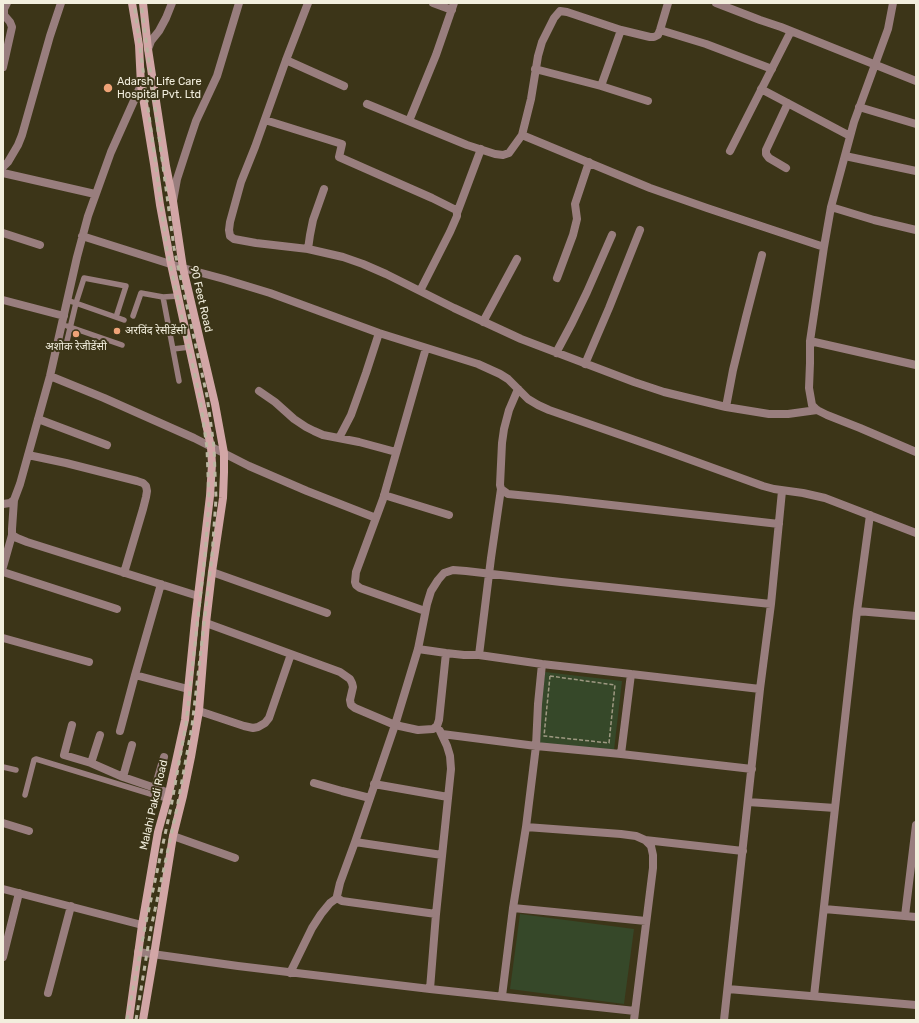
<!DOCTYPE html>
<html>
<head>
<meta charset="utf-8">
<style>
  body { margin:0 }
  #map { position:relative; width:919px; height:1023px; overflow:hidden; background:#3c3518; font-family:Rubik,sans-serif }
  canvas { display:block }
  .frame { position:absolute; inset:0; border:4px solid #f2eedd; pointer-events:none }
</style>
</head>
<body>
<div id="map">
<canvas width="919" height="1023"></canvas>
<div class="frame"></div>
</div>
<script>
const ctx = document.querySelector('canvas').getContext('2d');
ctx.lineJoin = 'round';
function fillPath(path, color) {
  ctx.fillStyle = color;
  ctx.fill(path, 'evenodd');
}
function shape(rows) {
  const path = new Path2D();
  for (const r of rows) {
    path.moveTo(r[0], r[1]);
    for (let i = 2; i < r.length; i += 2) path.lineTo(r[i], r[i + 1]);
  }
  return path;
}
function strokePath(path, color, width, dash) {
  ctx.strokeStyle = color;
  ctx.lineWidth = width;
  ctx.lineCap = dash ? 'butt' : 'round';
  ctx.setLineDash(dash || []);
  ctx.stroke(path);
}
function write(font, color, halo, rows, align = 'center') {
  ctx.font = font + ' Rubik,"Noto Sans Devanagari",sans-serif';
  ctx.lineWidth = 4;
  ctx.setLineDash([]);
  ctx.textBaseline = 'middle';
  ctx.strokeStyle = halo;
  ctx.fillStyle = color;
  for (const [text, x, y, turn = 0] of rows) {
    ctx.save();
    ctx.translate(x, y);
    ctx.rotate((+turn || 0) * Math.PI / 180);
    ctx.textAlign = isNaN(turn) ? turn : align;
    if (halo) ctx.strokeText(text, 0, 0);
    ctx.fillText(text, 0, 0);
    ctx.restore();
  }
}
fillPath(shape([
  [545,672,622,681,614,750,536,743],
  [520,914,634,929,624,1004,510,989]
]), '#364829');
strokePath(shape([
  [550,676,615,685,609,743,544,736,550,676]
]), '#9e9982', 1.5, [4, 2]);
strokePath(shape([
  [163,297,178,296],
  [67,300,124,320],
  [133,316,141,293,163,297,179,381],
  [67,326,122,345],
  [66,345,76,303,84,278,126,286,116,317],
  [173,349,190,347],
  [3,767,16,770],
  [25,795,34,760,36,759,167,799]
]), '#997e7e', 5.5);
strokePath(shape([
  [308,3,286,60,255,147,241,182,230,222,229,230,230,236,234,239,256,243,308,249,343,257,363,264,386,274,454,308,521,339,634,382,664,392,726,407,769,414,788,414,817,410],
  [433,3,452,10],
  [716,3,760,20,781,27,916,81],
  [893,3,888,29,854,122,831,207,824,247,810,341,810,363,809,388,812,405,817,410,827,415,860,428,916,452],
  [660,30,706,44,772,69],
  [148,49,151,41,159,31,166,18,172,3],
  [286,60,344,86],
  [3,67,12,27,10,22,4,15,4,9,7,3],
  [535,69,601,86,648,101],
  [601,86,621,30],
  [761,89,850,136],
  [367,104,467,145,495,154,503,155,509,153,522,135,531,99,538,56,542,42,554,18,560,11,567,12,621,30,650,37,654,37,658,35,660,30,668,3],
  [859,107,916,124],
  [265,120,342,144,339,157,432,198,456,210,457,213,457,216,450,232,420,291],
  [409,121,436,55,454,3],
  [522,135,650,188,707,208,824,247],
  [730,151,791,31],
  [845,156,916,171],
  [3,167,8,162,18,145,22,135,50,36,61,3],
  [786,168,769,158,766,154,766,150,788,103],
  [3,173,95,194],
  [173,201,177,179,190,139,196,121,217,76,239,3],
  [831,207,874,220,916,230],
  [457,213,481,149],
  [3,233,40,245],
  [82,236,183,268,224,279,270,293,379,333,478,364,500,374,508,379,528,399,538,405,549,410,658,448,763,486,774,489,803,493,825,498,916,533],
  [308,249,310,235,313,220,324,189],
  [557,278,573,235,577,219,575,204,589,162],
  [3,300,64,316],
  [483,322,517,259],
  [810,341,916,365],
  [556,353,572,323,587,292,612,235],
  [585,364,609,308,640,230],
  [50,376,104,398,194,438,249,466,307,491,376,518],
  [518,389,509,410,504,429,502,443,500,485,501,489,508,494,558,499,779,524],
  [259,391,275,402,294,419,306,427,314,431,323,435,359,442,396,452],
  [726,407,733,370,746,317,762,255],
  [38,419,107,445],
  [339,438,351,415,366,373,379,333],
  [28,455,66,463,137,481,143,483,146,486,147,491,146,497,143,509,124,573],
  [384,495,449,515],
  [14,500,12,529,12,535,17,538,27,542,198,596],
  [3,504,10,503,14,500,20,484,50,376,77,257,88,216,111,152,141,85],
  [3,567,12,535],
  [3,572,117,609],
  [212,572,327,613],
  [425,611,360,588,356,585,355,582,356,572,383,499,426,348],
  [857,611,916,616],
  [206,623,340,672,350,679,352,683,353,687,350,700,351,705,355,708,395,725,418,730,433,729,437,726,439,720,446,653],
  [3,638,89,662],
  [418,649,446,653,464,655,479,655,542,664,631,674,760,689],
  [479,655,491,558,501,489],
  [135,675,188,689],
  [199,711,244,726,253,728,258,727,265,723,269,718,291,654],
  [72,725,64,755,91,763,123,777,155,788,169,793],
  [120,731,135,675,161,584],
  [442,734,536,746,621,754,752,769],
  [621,754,631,674],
  [91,763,100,735],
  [123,777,132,745],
  [314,783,342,791,370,798],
  [374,784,448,797],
  [155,788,164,757],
  [748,802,835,808],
  [3,823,29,831],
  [526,827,621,834,636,836,645,840,651,846,653,855,653,868,634,1020],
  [173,836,235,858],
  [645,840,743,851],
  [355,842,442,855],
  [3,889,142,925],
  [513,908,646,921],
  [824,909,916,917],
  [436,914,342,901,337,898,337,896,340,883,355,842,395,725,418,649,427,604,431,591,438,580,444,573,453,570,466,571,561,582,771,604],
  [905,916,916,825],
  [138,952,238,966,430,989,635,1011],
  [3,957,19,893],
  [290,973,312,928,321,914,330,903,337,898],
  [430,989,436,914,451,769,450,756,447,746,440,731],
  [728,989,916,1005],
  [48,993,71,906],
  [502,996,513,908,526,827,536,746,538,704,542,664],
  [814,996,857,611,870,515],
  [724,1020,760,689,771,604,782,491]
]), '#997e7e', 8);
strokePath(shape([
  [143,3,148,49,166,166,173,201,183,268,215,404,224,453,224,472,223,498,212,572,206,623,199,711,191,757,183,796,173,836,154,955,143,1020],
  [129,1020,142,925,158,832,169,793,185,720,195,621,210,496,212,464,211,447,171,264,160,205,154,164,141,85,139,45,132,3]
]), '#d2a6a6', 8);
strokePath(shape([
  [127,1020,145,927,171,807,186,724,205,555,209,501,207,448,200,398,167,250,134,3],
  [136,1020,151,928,177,808,192,726,212,556,216,499,214,447,207,396,174,248,141,3]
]), '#bbb6a1', 3, [5, 5]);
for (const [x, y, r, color] of [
  [108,88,5,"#efa377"],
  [117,331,4,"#efa377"],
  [76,334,4,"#efa377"]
]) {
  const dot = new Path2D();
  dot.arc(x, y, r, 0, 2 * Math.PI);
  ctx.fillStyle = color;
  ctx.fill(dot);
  strokePath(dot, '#3c3518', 1.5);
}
write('11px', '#f2eedd', '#3c3518', [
  ["Adarsh Life Care",117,82],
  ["Hospital Pvt. Ltd",117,95],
  ["अरविंद रेसीडेंसी",125,331],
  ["अशोक रेजीडेंसी",76,347,"center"]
], 'left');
write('11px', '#f2eedd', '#3c3518', [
  ["90 Feet Road",201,299,77],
  ["Malahi Pakdi Road",154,805,-77]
]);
</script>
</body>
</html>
